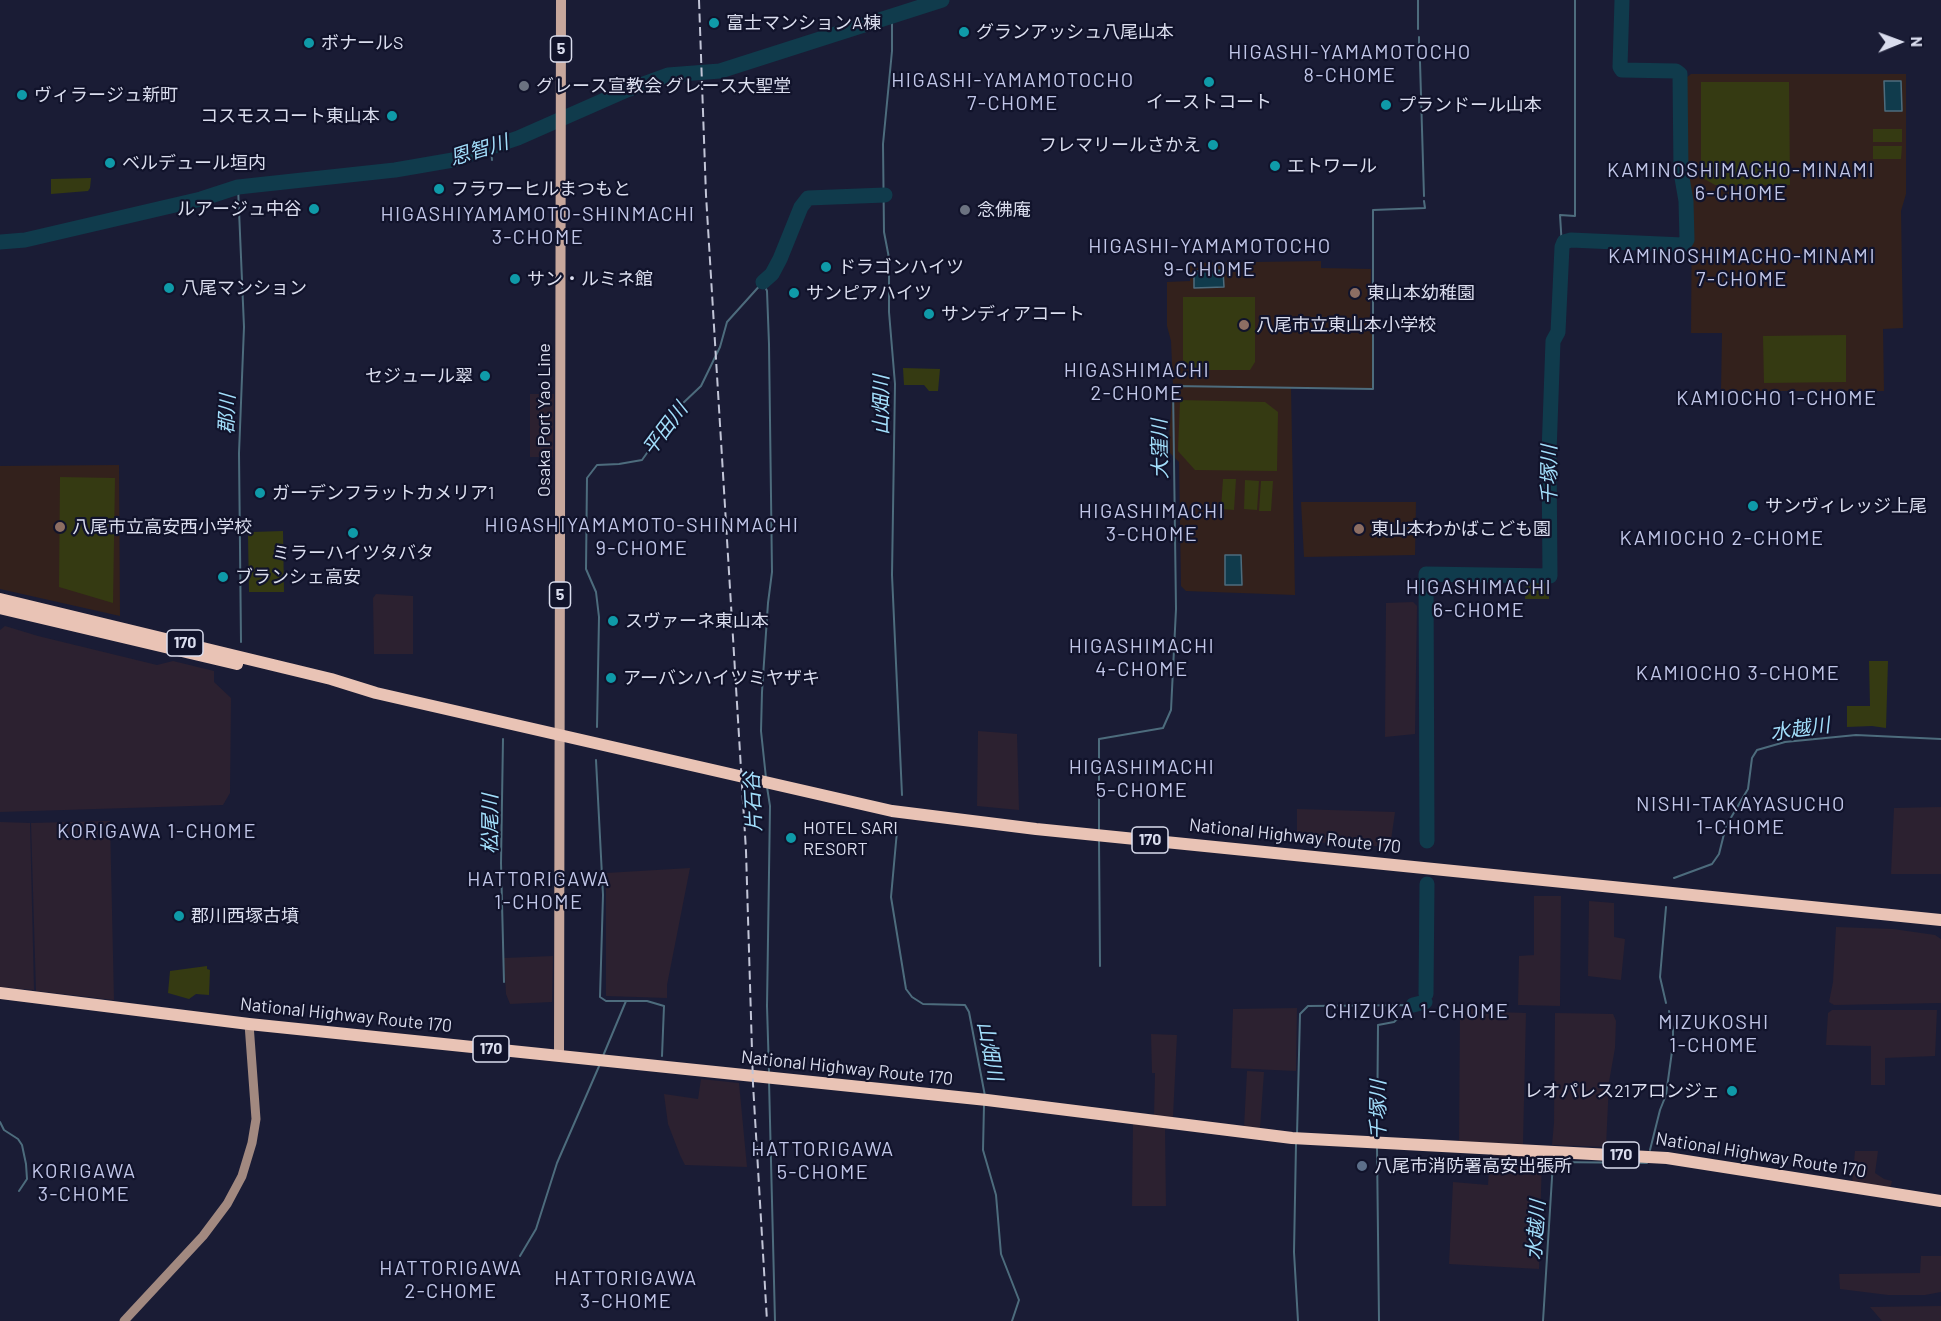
<!DOCTYPE html>
<html>
<head>
<meta charset="utf-8">
<style>
  body { margin:0 }
  #map { position:relative; width:1941px; height:1321px; overflow:hidden; background:#1a1c35; font-family:Barlow,sans-serif }
  canvas { display:block }
  .north { position:absolute; left:1869px; top:12px; width:60px; height:60px; -webkit-text-stroke:4px #11132b; paint-order:stroke; rotate:89deg; font-size:16px; font-weight:700; line-height:24px; text-align:center; color:#daddee }
  .north::after { content:''; display:block; margin:auto; width:21px; height:27px; background:#daddee; clip-path:polygon(50% 0,100% 100%,50% 72%,0 100%) }
</style>
</head>
<body>
<div id="map">
<canvas width="1941" height="1321"></canvas>
<div class="north">N</div>
</div>
<script>
const ctx = document.querySelector('canvas').getContext('2d');
ctx.lineJoin = 'round';
function fillPath(path, color) {
  ctx.fillStyle = color;
  ctx.fill(path, 'evenodd');
}
function shape(rows) {
  const path = new Path2D();
  for (const r of rows) {
    path.moveTo(r[0], r[1]);
    for (let i = 2; i < r.length; i += 2) path.lineTo(r[i], r[i + 1]);
  }
  return path;
}
function strokePath(path, color, width, dash) {
  ctx.strokeStyle = color;
  ctx.lineWidth = width;
  ctx.lineCap = dash ? 'butt' : 'round';
  ctx.setLineDash(dash || []);
  ctx.stroke(path);
}
function write(font, color, halo, rows, align = 'center') {
  ctx.font = font + ' Barlow,"Noto Sans JP",sans-serif';
  ctx.lineWidth = 4.5;
  ctx.setLineDash([]);
  ctx.textBaseline = 'middle';
  ctx.strokeStyle = halo;
  ctx.fillStyle = color;
  for (const [text, x, y, turn = 0] of rows) {
    ctx.save();
    ctx.translate(x, y);
    ctx.rotate((+turn || 0) * Math.PI / 180);
    ctx.textAlign = isNaN(turn) ? turn : align;
    if (halo) ctx.strokeText(text, 0, 0);
    ctx.fillText(text, 0, 0);
    ctx.restore();
  }
}
fillPath(shape([
  [530,394,554,394,553,457,530,457],
  [376,594,413,596,413,654,374,654,373,598],
  [1413,602,1417,606,1415,734,1385,737,1386,603],
  [5,626,38,636,157,665,173,661,214,671,214,682,231,698,230,793,223,805,0,812,0,630],
  [978,731,1017,734,1019,810,977,806],
  [1941,807,1941,874,1891,874,1894,808],
  [1297,809,1395,812,1390,847,1297,841],
  [110,821,114,1000,36,991,31,823],
  [0,822,30,823,34,990,0,987],
  [690,868,667,985,667,998,606,996,606,873],
  [1534,896,1561,896,1560,1006,1518,1005,1519,956,1534,955],
  [1589,901,1614,903,1614,937,1625,939,1621,980,1588,976],
  [1836,927,1893,929,1935,935,1941,939,1941,1003,1834,1005,1829,1002,1833,982],
  [553,956,552,1002,510,1004,506,994,504,958],
  [1460,1007,1487,1009,1496,1012,1526,1013,1523,1144,1459,1142],
  [1297,1008,1296,1071,1231,1068,1233,1009],
  [1832,1010,1937,1010,1935,1056,1885,1058,1885,1085,1871,1085,1871,1046,1826,1045,1828,1013],
  [1555,1013,1613,1014,1616,1021,1615,1048,1609,1082,1606,1147,1552,1145,1554,1123],
  [1151,1034,1177,1035,1173,1117,1154,1116,1155,1073,1152,1073],
  [1247,1071,1264,1072,1260,1128,1244,1127],
  [701,1079,739,1083,747,1167,685,1165,680,1155,668,1124,664,1094,698,1099],
  [1133,1122,1165,1127,1166,1206,1132,1206],
  [1855,1151,1878,1151,1875,1173,1884,1179,1892,1181,1890,1189,1852,1184],
  [1490,1153,1542,1155,1539,1269,1449,1264,1453,1182,1488,1185],
  [1921,1256,1941,1256,1941,1292,1925,1295,1888,1295,1840,1289,1839,1274,1920,1273],
  [1941,1306,1941,1321,1882,1321,1870,1307]
]), '#2c2130');
fillPath(shape([
  [1691,74,1906,74,1906,194,1901,211,1903,328,1883,329,1884,391,1721,391,1722,333,1691,333,1692,202,1687,166,1686,127,1687,77],
  [1321,261,1321,268,1371,269,1370,324,1374,325,1373,389,1291,388,1295,595,1186,591,1181,586,1179,462,1168,451,1173,386,1171,341,1167,326,1167,282,1190,281,1190,263],
  [119,465,120,616,0,589,0,466],
  [1301,502,1416,502,1415,555,1304,557]
]), '#33211c');
fillPath(shape([
  [1701,82,1789,82,1790,185,1715,185,1701,177],
  [1873,129,1902,129,1902,142,1873,142],
  [1873,146,1902,146,1901,159,1873,159],
  [91,178,90,188,88,191,51,194,51,179],
  [1183,297,1255,297,1255,362,1250,370,1197,370,1183,360],
  [1846,335,1846,382,1764,383,1763,336],
  [903,368,940,369,938,391,929,391,924,385,904,385],
  [1180,400,1265,402,1278,412,1277,471,1195,470,1178,451],
  [60,477,115,478,113,603,59,587],
  [1223,479,1236,479,1234,510,1221,509],
  [1245,480,1259,481,1257,510,1244,509],
  [1261,481,1273,481,1271,511,1259,511],
  [283,531,284,592,249,592,248,536,252,532],
  [1526,577,1549,577,1549,599,1525,599],
  [1869,661,1888,661,1886,728,1872,726,1847,727,1847,706,1870,706],
  [207,966,207,969,210,970,209,995,196,994,189,999,168,993,170,971]
]), '#353a12');
const water = shape([
  [1884,81,1901,81,1902,111,1885,111,1884,81],
  [1223,270,1224,287,1194,288,1194,271,1223,270],
  [1225,555,1241,555,1242,585,1225,585,1225,555]
]);
fillPath(water, '#103b4c');
strokePath(water, '#4d6c7d', 1.5);
strokePath(shape([
  [1418,0,1418,29],
  [892,15,892,51,883,144,884,232,889,258,889,312,895,384,892,575,902,795],
  [1419,37,1419,56],
  [1420,62,1424,196],
  [491,148,492,160],
  [238,187,244,327,239,453,241,642],
  [1562,247,1560,215,1575,216,1575,0],
  [597,727,599,617,596,592,586,569,587,478,597,465,619,464,642,460,681,405,701,386,720,347,727,322,763,282,767,291,769,344,772,572,768,603,762,692,761,731,766,778],
  [503,739,501,863,504,982],
  [596,760,603,895,600,997,606,1001,647,1001,664,1006,662,1056],
  [767,787,770,806,767,1006,769,1072],
  [897,831,891,897,906,989,912,997,923,1004,965,1005,969,1012,985,1096],
  [1099,831,1099,739,1163,728,1171,710,1176,609,1173,386,1373,389,1373,210,1425,208,1424,201],
  [1099,840,1100,966],
  [1674,878,1712,864,1719,854,1726,826,1748,789,1752,758,1757,750,1785,742,1856,735,1941,739],
  [1666,907,1660,977,1666,1003],
  [603,1056,626,1001],
  [769,1081,775,1321],
  [984,1105,983,1150,996,1195,1001,1254,1019,1300,1012,1321],
  [0,1122,4,1130,18,1139,22,1145,26,1164,27,1179,19,1191],
  [1297,1135,1300,1014,1308,1006,1413,1005],
  [1377,1140,1378,1025,1394,1022,1413,1005],
  [1296,1144,1294,1252,1298,1321],
  [1377,1148,1379,1321],
  [1650,1150,1660,1110,1666,1095,1673,1044,1673,1030,1669,1011],
  [520,1256,536,1229,557,1163,600,1064],
  [1543,1321,1553,1162,1647,1163]
]), '#4d6c7d', 2);
strokePath(shape([
  [0,242,25,240,201,199,238,187,395,170,453,160,518,138,627,90,668,75,720,71,942,0],
  [763,282,772,274,780,259,801,207,808,198,885,195],
  [1427,841,1426,574,1550,576,1549,453,1553,341,1558,332,1562,247,1564,242,1571,240,1683,245,1687,240,1686,201,1681,172,1680,74,1676,71,1622,70,1620,67,1622,0],
  [1426,994,1427,884],
  [1413,1005,1425,1002]
]), '#103b4c', 15);
strokePath(shape([
  [124,1321,203,1236,227,1204,242,1176,252,1143,256,1119,249,1024]
]), '#a28980', 9);
strokePath(shape([
  [559,1056,561,0]
]), '#c7a79c', 10);
strokePath(shape([
  [0,599,331,679,376,693,892,811,1036,829,1941,920],
  [0,608,237,664],
  [0,993,249,1024,987,1100,1292,1138,1667,1158,1941,1201]
]), '#e9c3b5', 12);
strokePath(shape([
  [699,0,706,195,746,851,753,1084,767,1321]
]), '#c2c5d7', 2, [9, 4.5]);
for (const [x, y, r, color] of [
  [714,23,6,"#0f9aa8"],
  [964,32,6,"#0f9aa8"],
  [309,43,6,"#0f9aa8"],
  [1209,82,6,"#0f9aa8"],
  [524,86,6,"#6b7280"],
  [22,95,6,"#0f9aa8"],
  [1386,105,6,"#0f9aa8"],
  [392,116,6,"#0f9aa8"],
  [1213,145,6,"#0f9aa8"],
  [110,163,6,"#0f9aa8"],
  [1275,166,6,"#0f9aa8"],
  [439,189,6,"#0f9aa8"],
  [314,209,6,"#0f9aa8"],
  [965,210,6,"#6b7280"],
  [826,267,6,"#0f9aa8"],
  [515,279,6,"#0f9aa8"],
  [169,288,6,"#0f9aa8"],
  [794,293,6,"#0f9aa8"],
  [1355,293,6,"#8d6e63"],
  [929,314,6,"#0f9aa8"],
  [1244,325,6,"#8d6e63"],
  [485,376,6,"#0f9aa8"],
  [260,493,6,"#0f9aa8"],
  [1753,506,6,"#0f9aa8"],
  [60,527,6,"#8d6e63"],
  [1359,529,6,"#8d6e63"],
  [353,533,6,"#0f9aa8"],
  [223,577,6,"#0f9aa8"],
  [613,621,6,"#0f9aa8"],
  [611,678,6,"#0f9aa8"],
  [791,838,6,"#0f9aa8"],
  [179,916,6,"#0f9aa8"],
  [1732,1091,6,"#0f9aa8"],
  [1362,1166,6,"#5c6f8a"]
]) {
  const dot = new Path2D();
  dot.arc(x, y, r, 0, 2 * Math.PI);
  ctx.fillStyle = color;
  ctx.fill(dot);
  strokePath(dot, '#11132b', 2);
}
for (const [x, y, w] of [
  [561,49,21],
  [560,595,21],
  [185,643,36],
  [1150,840,36],
  [491,1049,36],
  [1621,1155,36]
]) {
  const box = new Path2D();
  box.roundRect(x - w / 2, y - 13, w, 26, 4.5);
  ctx.fillStyle = '#11132b';
  ctx.fill(box);
  strokePath(box, '#daddee', 1.5);
}
write('bold 16px', '#daddee', null, [
  ["5",561,49],
  ["5",560,595],
  ["170",185,643],
  ["170",1150,840],
  ["170",491,1049],
  ["170",1621,1155]
]);
write('18px', '#daddee', '#11132b', [
  ["富士マンションA棟",726,23],
  ["グランアッシュ八尾山本",976,32],
  ["ボナールS",321,43],
  ["グレース宣教会 グレース大聖堂",536,86],
  ["ヴィラージュ新町",34,95],
  ["イーストコート",1209,102,"center"],
  ["プランドール山本",1398,105],
  ["コスモスコート東山本",380,116,"right"],
  ["フレマリールさかえ",1201,145,"right"],
  ["ベルデュール垣内",122,163],
  ["エトワール",1287,166],
  ["フラワーヒルまつもと",451,189],
  ["ルアージュ中谷",302,209,"right"],
  ["念佛庵",977,210],
  ["ドラゴンハイツ",838,267],
  ["サン・ルミネ館",527,279],
  ["八尾マンション",181,288],
  ["サンピアハイツ",806,293],
  ["東山本幼稚園",1367,293],
  ["サンディアコート",941,314],
  ["八尾市立東山本小学校",1256,325],
  ["セジュール翠",473,376,"right"],
  ["ガーデンフラットカメリア1",272,493],
  ["サンヴィレッジ上尾",1765,506],
  ["八尾市立高安西小学校",72,527],
  ["東山本わかばこども園",1371,529],
  ["ミラーハイツタバタ",353,553,"center"],
  ["ブランシェ高安",235,577],
  ["スヴァーネ東山本",625,621],
  ["アーバンハイツミヤザキ",623,678],
  ["HOTEL SARI",803,828],
  ["RESORT",803,849],
  ["郡川西塚古墳",191,916],
  ["レオパレス21アロンジェ",1720,1091,"right"],
  ["八尾市消防署高安出張所",1374,1166]
], 'left');
write('18px', '#daddee', '#11132b', [
  ["Osaka Port Yao Line",544,420,-90],
  ["National Highway Route 170",1295,836,6],
  ["National Highway Route 170",346,1015,6],
  ["National Highway Route 170",847,1068,6],
  ["National Highway Route 170",1761,1155,9]
]);
ctx.letterSpacing = '1.5px';
write('20px', '#c1c6e8', '#11132b', [
  ["HIGASHI-YAMAMOTOCHO",1350,52],
  ["8-CHOME",1350,75],
  ["HIGASHI-YAMAMOTOCHO",1013,80],
  ["7-CHOME",1013,103],
  ["KAMINOSHIMACHO-MINAMI",1741,170],
  ["6-CHOME",1741,193],
  ["HIGASHIYAMAMOTO-SHINMACHI",538,214],
  ["3-CHOME",538,237],
  ["HIGASHI-YAMAMOTOCHO",1210,246],
  ["9-CHOME",1210,269],
  ["KAMINOSHIMACHO-MINAMI",1742,256],
  ["7-CHOME",1742,279],
  ["HIGASHIMACHI",1137,370],
  ["2-CHOME",1137,393],
  ["KAMIOCHO 1-CHOME",1777,398],
  ["HIGASHIMACHI",1152,511],
  ["3-CHOME",1152,534],
  ["HIGASHIYAMAMOTO-SHINMACHI",642,525],
  ["9-CHOME",642,548],
  ["KAMIOCHO 2-CHOME",1722,538],
  ["HIGASHIMACHI",1479,587],
  ["6-CHOME",1479,610],
  ["HIGASHIMACHI",1142,646],
  ["4-CHOME",1142,669],
  ["KAMIOCHO 3-CHOME",1738,673],
  ["HIGASHIMACHI",1142,767],
  ["5-CHOME",1142,790],
  ["NISHI-TAKAYASUCHO",1741,804],
  ["1-CHOME",1741,827],
  ["KORIGAWA 1-CHOME",157,831],
  ["HATTORIGAWA",539,879],
  ["1-CHOME",539,902],
  ["CHIZUKA 1-CHOME",1417,1011],
  ["MIZUKOSHI",1714,1022],
  ["1-CHOME",1714,1045],
  ["HATTORIGAWA",823,1149],
  ["5-CHOME",823,1172],
  ["KORIGAWA",84,1171],
  ["3-CHOME",84,1194],
  ["HATTORIGAWA",451,1268],
  ["2-CHOME",451,1291],
  ["HATTORIGAWA",626,1278],
  ["3-CHOME",626,1301]
]);
ctx.letterSpacing = '0px';
write('italic 20px', '#a2defb', '#11132b', [
  ["恩智川",479,150,-17],
  ["山畑川",881,405,-90],
  ["郡川",227,414,-88],
  ["平田川",665,429,-53],
  ["大窪川",1160,449,-91],
  ["千塚川",1549,475,-90],
  ["水越川",1800,729,-8],
  ["片石谷",753,802,-93],
  ["松尾川",490,824,-90],
  ["山畑川",990,1051,79],
  ["千塚川",1378,1110,-90],
  ["水越川",1536,1230,-86]
]);
</script>
</body>
</html>
